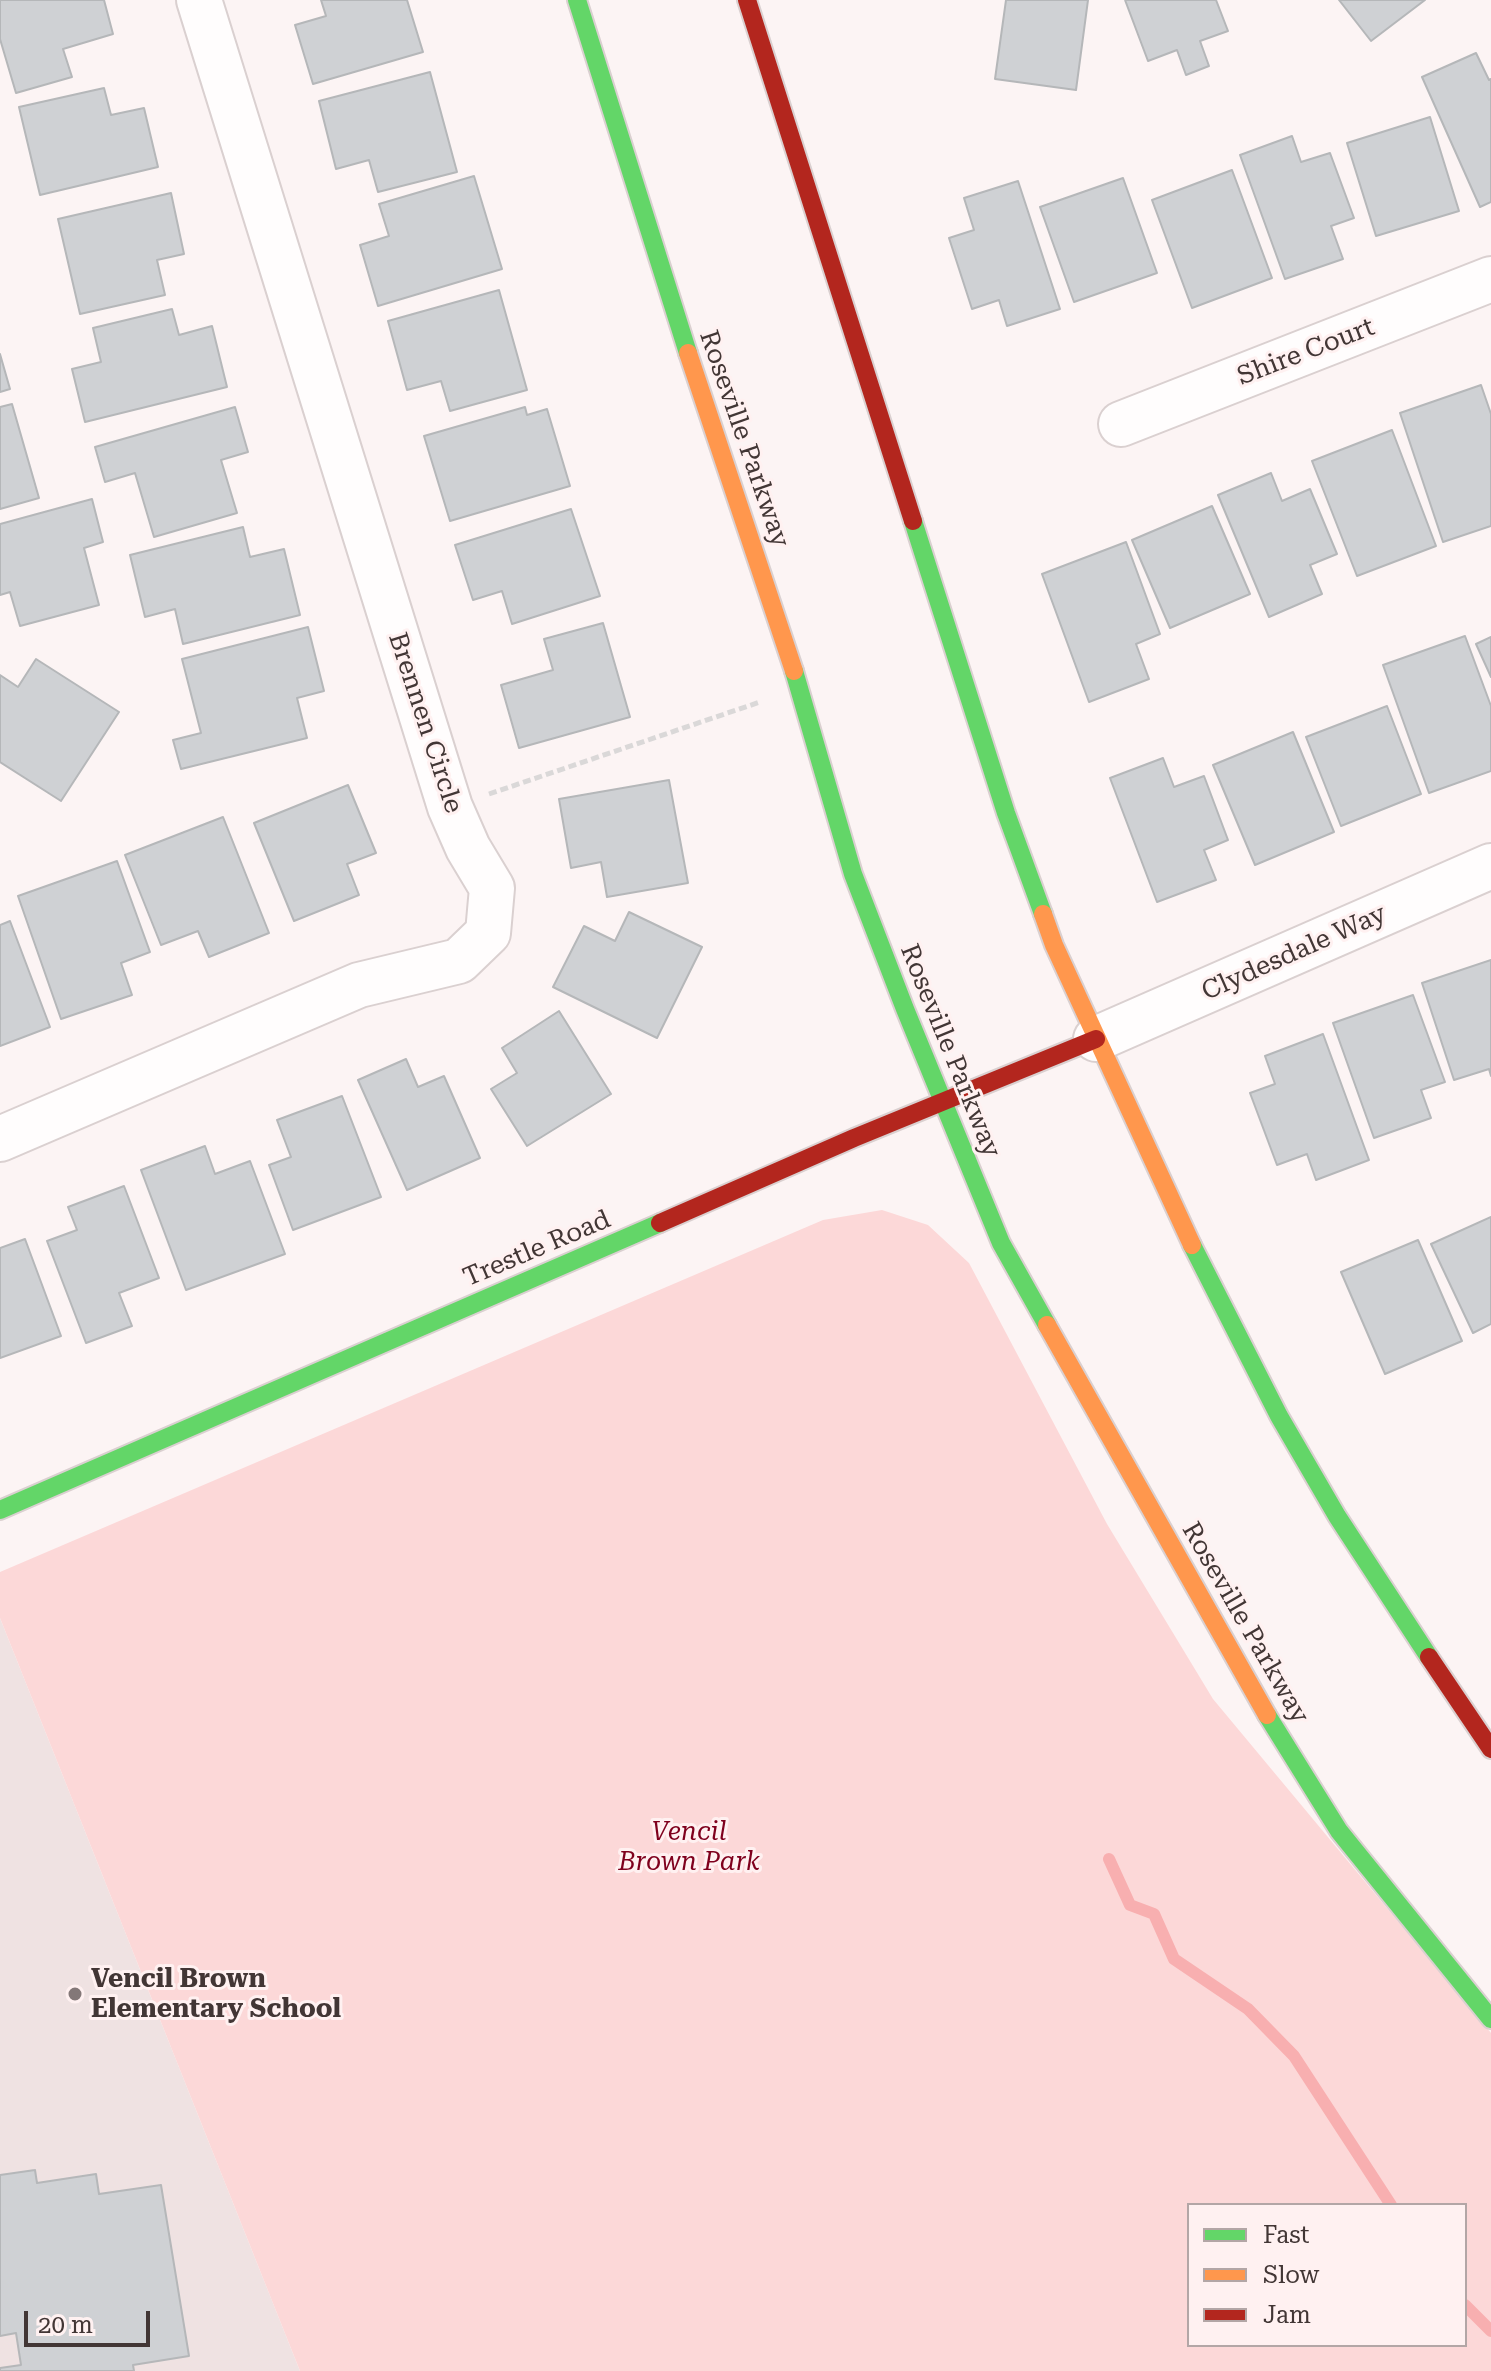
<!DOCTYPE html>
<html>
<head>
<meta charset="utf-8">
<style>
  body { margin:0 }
  #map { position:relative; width:1491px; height:2371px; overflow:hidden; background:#fcf4f4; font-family:"Roboto Serif",serif }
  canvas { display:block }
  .legend { position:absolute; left:1187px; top:2203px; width:280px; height:144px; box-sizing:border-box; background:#fff1f1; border:2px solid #b3a6a6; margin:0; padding:10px 14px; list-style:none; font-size:24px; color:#423635 }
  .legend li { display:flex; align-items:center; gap:16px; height:40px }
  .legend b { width:40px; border:2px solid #b3a6a6 }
  .scale { position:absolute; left:24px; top:2311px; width:126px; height:36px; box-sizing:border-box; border:4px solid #423635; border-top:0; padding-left:10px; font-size:24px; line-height:28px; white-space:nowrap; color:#423635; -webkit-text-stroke:6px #fff1f1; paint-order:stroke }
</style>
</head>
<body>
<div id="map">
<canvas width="1491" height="2371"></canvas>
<ul class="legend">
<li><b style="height:10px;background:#63d668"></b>Fast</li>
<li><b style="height:10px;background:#ff974d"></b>Slow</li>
<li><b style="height:10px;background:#b3261e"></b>Jam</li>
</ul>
<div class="scale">20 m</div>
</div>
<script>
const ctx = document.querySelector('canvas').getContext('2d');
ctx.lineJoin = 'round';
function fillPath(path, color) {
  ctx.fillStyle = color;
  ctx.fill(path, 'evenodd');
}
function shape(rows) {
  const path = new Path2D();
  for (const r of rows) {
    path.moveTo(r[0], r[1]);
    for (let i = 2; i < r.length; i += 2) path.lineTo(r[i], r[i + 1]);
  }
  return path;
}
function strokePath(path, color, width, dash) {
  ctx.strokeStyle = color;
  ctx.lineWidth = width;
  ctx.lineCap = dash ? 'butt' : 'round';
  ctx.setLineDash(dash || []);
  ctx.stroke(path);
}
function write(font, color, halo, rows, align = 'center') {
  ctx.font = font + ' "Roboto Serif",serif';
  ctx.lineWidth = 6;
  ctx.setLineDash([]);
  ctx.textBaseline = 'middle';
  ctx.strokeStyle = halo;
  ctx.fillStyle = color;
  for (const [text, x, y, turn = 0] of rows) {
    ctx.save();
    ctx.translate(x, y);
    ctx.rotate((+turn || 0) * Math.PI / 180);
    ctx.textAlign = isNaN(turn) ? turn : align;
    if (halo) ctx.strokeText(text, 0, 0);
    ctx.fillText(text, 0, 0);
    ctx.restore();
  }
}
fillPath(shape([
  [0,1618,300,2371,0,2371]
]), '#efe2e2');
fillPath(shape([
  [882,1210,928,1225,969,1263,1107,1524,1213,1699,1491,2033,1491,2371,300,2371,0,1618,0,1572,823,1220],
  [1189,2205,1465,2205,1465,2345,1189,2345]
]), '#fcd8d8');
strokePath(shape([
  [1109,1859,1130,1905,1154,1914,1174,1959,1248,2009,1294,2056,1391,2205],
  [1465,2305,1491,2331]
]), '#f8afb0', 12);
const building = shape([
  [0,0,104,0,113,34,63,49,72,77,16,93,0,39,0,0],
  [321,0,407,0,423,52,313,84,295,25,326,16,321,0],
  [1006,0,1088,0,1076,90,995,79,1006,0],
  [1125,0,1216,0,1228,31,1200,41,1209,66,1186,75,1177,50,1148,61,1125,0],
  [1339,0,1425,0,1371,41,1339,0],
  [1476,53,1489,80,1491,79,1491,202,1480,207,1422,77,1476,53],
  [430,72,457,172,378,192,369,160,336,169,319,101,430,72],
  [104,88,111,115,144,108,158,167,40,195,19,107,104,88],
  [1430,117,1459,211,1376,236,1347,143,1430,117],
  [1292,136,1301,162,1330,153,1354,218,1331,226,1343,259,1285,279,1240,155,1292,136],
  [1232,170,1272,278,1192,308,1152,200,1232,170],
  [474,176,502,269,378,306,360,245,389,236,379,204,474,176],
  [1123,178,1157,273,1074,302,1040,207,1123,178],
  [1018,181,1060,309,1007,326,999,300,972,309,949,238,974,230,964,198,1018,181],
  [171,193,184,254,157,260,165,295,80,314,58,219,171,193],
  [499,290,527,390,450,411,441,381,407,390,388,321,499,290],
  [172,309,179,335,212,326,227,387,85,422,72,369,101,362,93,328,172,309],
  [0,354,10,389,0,392,0,354],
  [1481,385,1491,414,1491,526,1443,542,1400,413,1481,385],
  [12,404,39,498,0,509,0,407,12,404],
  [235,407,248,452,221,460,237,513,154,537,135,473,105,482,95,447,235,407],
  [525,407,527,415,547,409,570,486,450,521,424,436,525,407],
  [1392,430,1436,546,1357,576,1312,461,1392,430],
  [1271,473,1282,501,1310,489,1337,554,1310,565,1322,594,1269,617,1218,495,1271,473],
  [92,499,103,542,84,548,99,605,20,626,10,592,0,595,0,524,92,499],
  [1212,506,1250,594,1170,628,1132,540,1212,506],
  [571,509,600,596,512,624,502,591,473,600,455,545,571,509],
  [243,527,250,557,284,549,300,615,183,644,175,609,145,617,130,555,243,527],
  [1126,542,1160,634,1136,644,1149,679,1089,702,1042,574,1126,542],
  [603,623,630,717,519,748,501,685,553,670,544,639,603,623],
  [308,627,324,691,297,698,307,738,181,769,173,740,201,733,182,659,308,627],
  [1465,636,1491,706,1491,771,1429,793,1383,665,1465,636],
  [1491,637,1491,677,1476,644,1491,637],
  [36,659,119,712,61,801,0,762,0,675,18,687,36,659],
  [1387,706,1421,794,1341,826,1306,737,1387,706],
  [1293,732,1334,832,1255,865,1213,765,1293,732],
  [1163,758,1174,787,1204,776,1228,840,1204,850,1216,880,1157,902,1110,778,1163,758],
  [669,780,688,883,607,897,601,862,571,868,559,799,669,780],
  [348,785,376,853,347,864,359,895,294,921,254,823,348,785],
  [223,817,269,933,209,957,198,931,161,945,125,855,223,817],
  [117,861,150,952,121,963,132,995,61,1019,18,896,117,861],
  [629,912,702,947,657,1038,553,987,584,926,615,941,629,912],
  [10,921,50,1027,0,1046,0,925,10,921],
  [1491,960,1491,1076,1489,1069,1454,1080,1422,983,1491,960],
  [1413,995,1445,1082,1421,1090,1431,1118,1374,1138,1333,1023,1413,995],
  [559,1011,611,1094,527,1146,491,1089,517,1073,502,1048,559,1011],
  [1323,1034,1369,1160,1316,1180,1307,1154,1277,1165,1250,1093,1275,1084,1265,1056,1323,1034],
  [406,1059,418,1087,444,1076,480,1158,407,1190,358,1080,406,1059],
  [342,1096,381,1197,293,1230,269,1165,291,1157,277,1120,342,1096],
  [205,1146,215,1174,250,1161,285,1254,186,1290,141,1170,205,1146],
  [124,1186,159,1278,119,1293,132,1326,86,1343,47,1241,77,1230,68,1207,124,1186],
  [1491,1217,1491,1324,1473,1333,1431,1244,1491,1217],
  [25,1239,61,1336,0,1358,0,1248,25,1239],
  [1418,1240,1462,1341,1385,1374,1341,1272,1418,1240],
  [35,2170,37,2183,96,2174,99,2194,161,2185,189,2356,133,2365,134,2371,0,2371,0,2368,21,2365,16,2333,0,2336,0,2175,35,2170]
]);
fillPath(building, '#cfd1d4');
strokePath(building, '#b5b7b9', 2);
const street = shape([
  [1121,424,1491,279],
  [1096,1039,1491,866],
  [0,1139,359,985,459,961,488,933,492,888,468,848,450,807,199,0]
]);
const fast = shape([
  [577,0,688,353],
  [913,521,1006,813,1043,914],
  [794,671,853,874,905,1009,1001,1243,1047,1325],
  [1192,1245,1279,1416,1337,1516,1429,1657],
  [0,1510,660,1223],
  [1267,1715,1339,1831,1491,2019]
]);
const slow = shape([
  [688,353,794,671],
  [1043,914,1054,945,1192,1245],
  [1047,1325,1267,1715]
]);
const jam = shape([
  [747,0,913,521],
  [660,1223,854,1138,1096,1039],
  [1429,1657,1491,1749]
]);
strokePath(street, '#dad0d0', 48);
strokePath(fast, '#dad0d0', 22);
strokePath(slow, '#dad0d0', 22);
strokePath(jam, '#dad0d0', 22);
strokePath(shape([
  [489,794,760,702]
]), '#dad8d8', 5, [8, 4]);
strokePath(street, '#fffdfd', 44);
strokePath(fast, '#63d668', 18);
strokePath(slow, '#ff974d', 18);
strokePath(jam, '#b3261e', 18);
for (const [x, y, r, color] of [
  [75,1994,8,"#837878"]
]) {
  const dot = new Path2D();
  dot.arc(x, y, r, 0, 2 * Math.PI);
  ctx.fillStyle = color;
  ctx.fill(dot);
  strokePath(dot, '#fff1f1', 3);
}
write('26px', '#423635', '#fff1f1', [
  ["Shire Court",1306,352,-21],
  ["Roseville Parkway",744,439,71],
  ["Brennen Circle",425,723,72],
  ["Clydesdale Way",1294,953,-24],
  ["Roseville Parkway",950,1051,68],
  ["Trestle Road",537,1249,-23],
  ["Roseville Parkway",1245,1623,60]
]);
write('italic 26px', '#7f001d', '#fff1f1', [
  ["Vencil",689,1832],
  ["Brown Park",689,1862]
]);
write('bold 26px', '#423635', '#fff1f1', [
  ["Vencil Brown",91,1979],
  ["Elementary School",91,2009]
], 'left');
</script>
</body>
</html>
